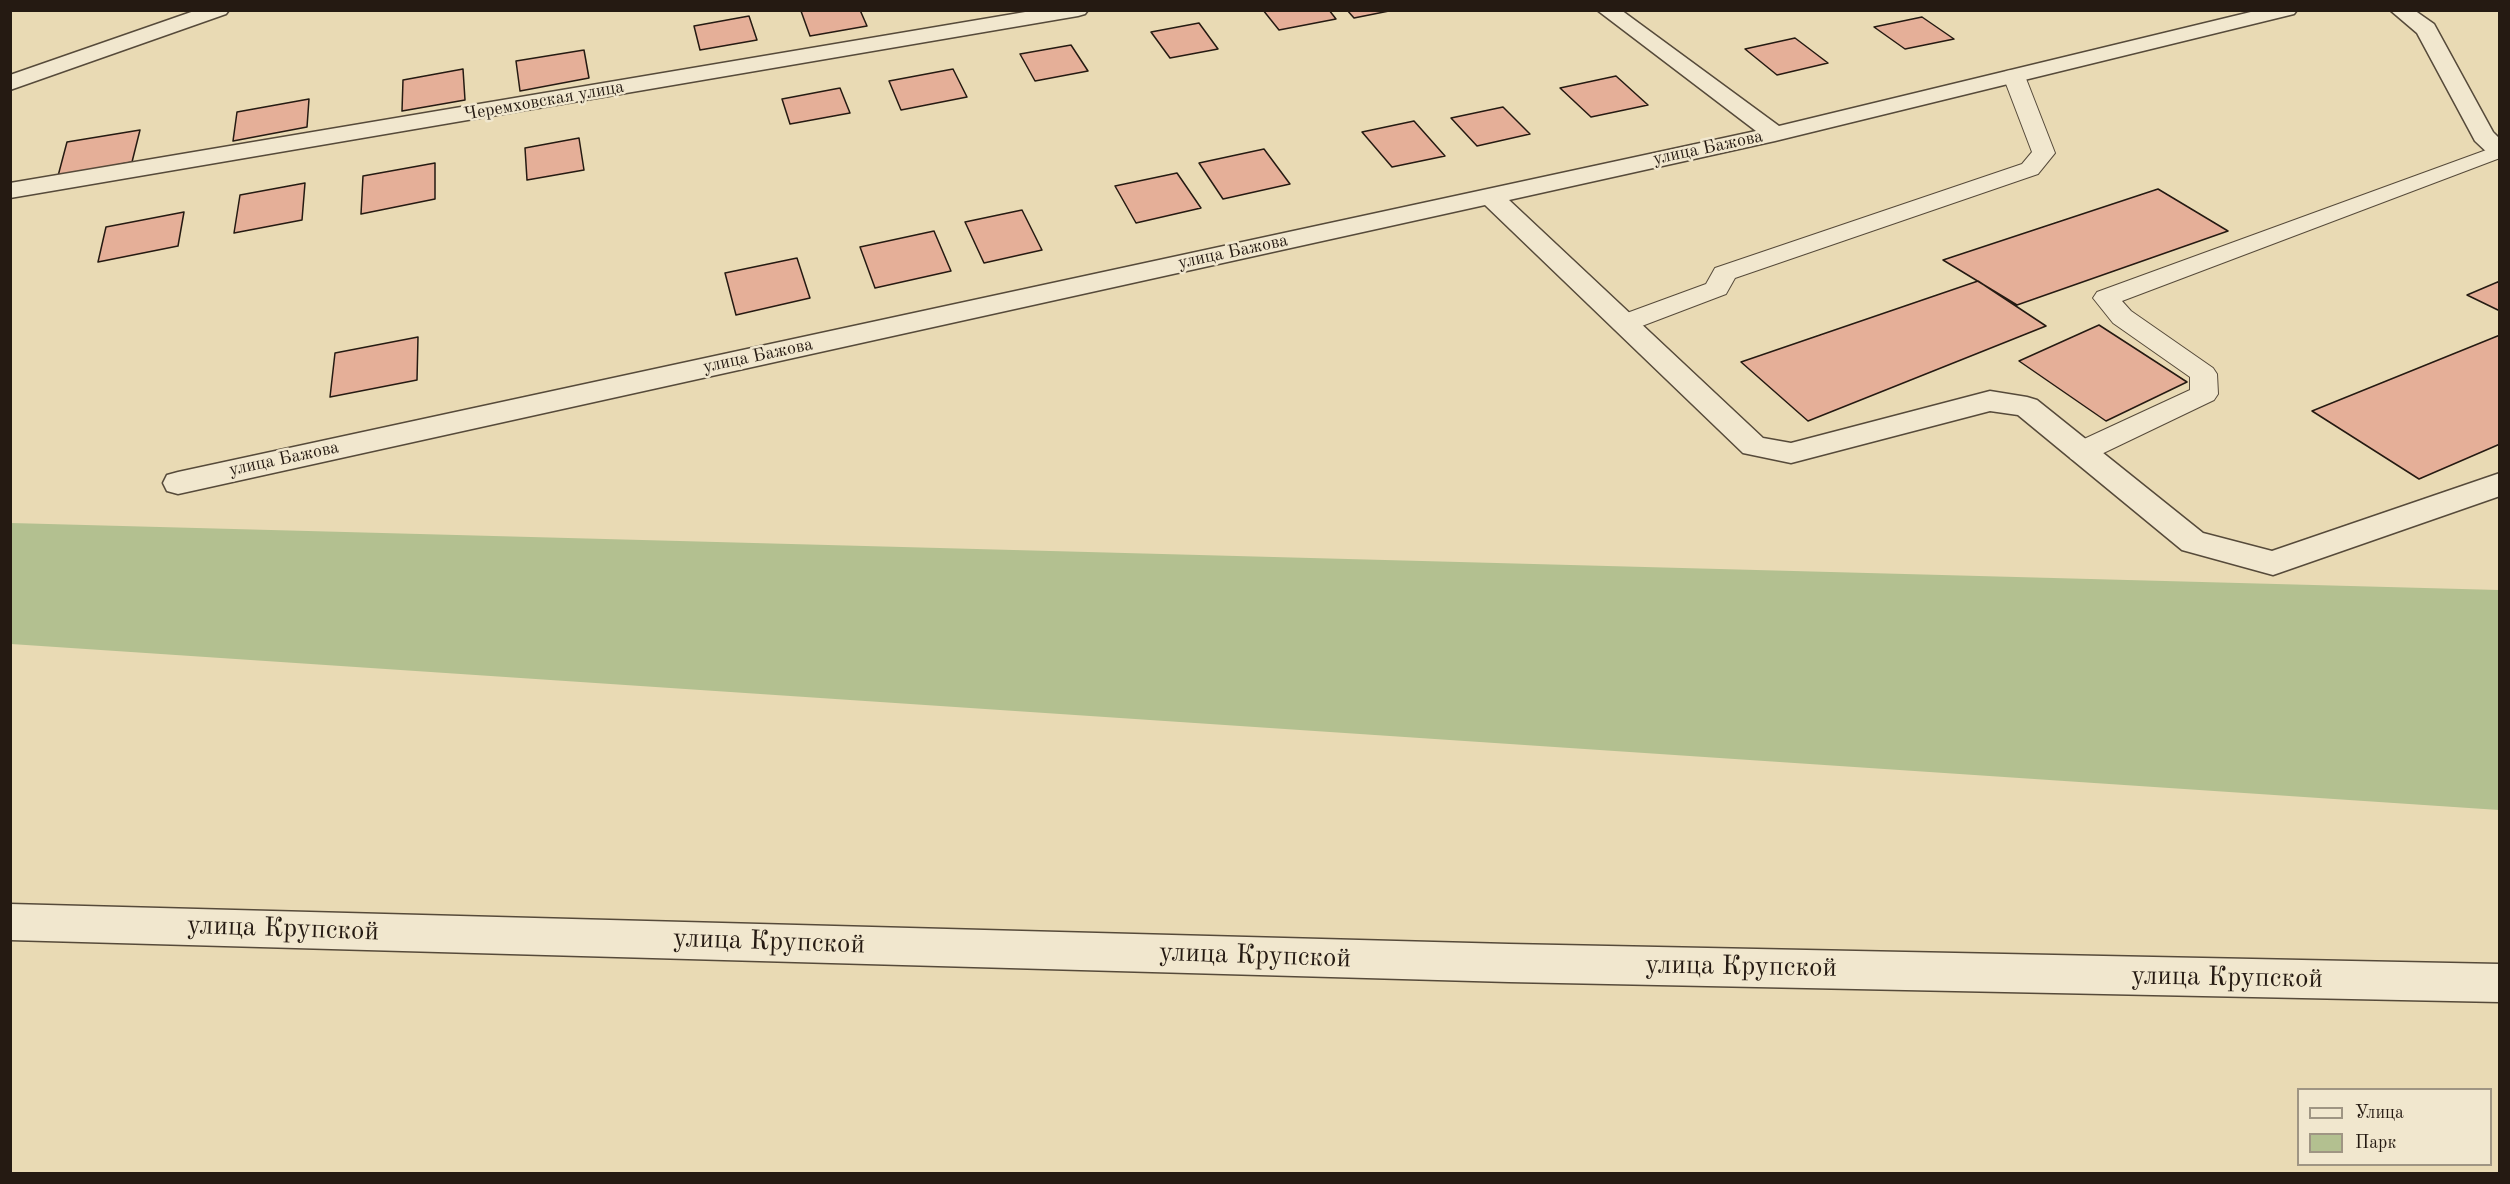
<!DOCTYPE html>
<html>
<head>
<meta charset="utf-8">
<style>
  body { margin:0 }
  #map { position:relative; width:2510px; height:1184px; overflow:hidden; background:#e9dab4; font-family:"Old Standard TT",serif }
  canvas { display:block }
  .frame { position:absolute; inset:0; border:12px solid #251a12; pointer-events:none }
  .legend { position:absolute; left:2297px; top:1088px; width:195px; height:78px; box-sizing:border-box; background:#f1e7ce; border:2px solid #9f9583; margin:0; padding:8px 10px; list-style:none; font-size:18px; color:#251a12 }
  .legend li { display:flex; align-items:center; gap:12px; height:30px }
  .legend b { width:30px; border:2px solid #9f9583 }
</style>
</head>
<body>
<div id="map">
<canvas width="2510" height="1184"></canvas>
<div class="frame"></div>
<ul class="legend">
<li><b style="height:8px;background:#f1e7ce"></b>Улица</li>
<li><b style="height:16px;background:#b3c090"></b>Парк</li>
</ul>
</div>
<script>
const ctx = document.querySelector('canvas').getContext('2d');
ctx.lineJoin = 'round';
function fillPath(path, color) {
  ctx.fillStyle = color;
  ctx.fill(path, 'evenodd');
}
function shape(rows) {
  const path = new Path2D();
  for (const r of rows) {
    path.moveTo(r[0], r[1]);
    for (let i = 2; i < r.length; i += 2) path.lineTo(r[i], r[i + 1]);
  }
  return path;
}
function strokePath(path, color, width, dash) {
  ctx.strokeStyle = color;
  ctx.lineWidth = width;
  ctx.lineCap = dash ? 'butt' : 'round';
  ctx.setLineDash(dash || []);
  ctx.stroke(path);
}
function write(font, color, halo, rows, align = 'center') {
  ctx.font = font + ' "Old Standard TT",serif';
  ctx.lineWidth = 5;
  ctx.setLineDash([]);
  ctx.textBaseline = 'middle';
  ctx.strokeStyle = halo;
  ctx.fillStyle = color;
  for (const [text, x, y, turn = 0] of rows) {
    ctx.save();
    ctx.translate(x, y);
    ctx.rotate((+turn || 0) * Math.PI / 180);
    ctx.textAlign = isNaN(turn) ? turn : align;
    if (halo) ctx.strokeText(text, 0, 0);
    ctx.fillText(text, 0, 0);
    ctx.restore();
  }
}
fillPath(shape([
  [11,523,2499,590,2499,810,11,644]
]), '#b3c090');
const building = shape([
  [860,10,867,26,810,36,801,11,860,10],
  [1263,10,1329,10,1336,19,1279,30,1263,10],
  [1347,10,1394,10,1354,18,1347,10],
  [749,16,757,40,700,50,694,26,749,16],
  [1922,17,1954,39,1905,49,1874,27,1922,17],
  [1199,23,1218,49,1170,58,1151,32,1199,23],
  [1795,38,1828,63,1777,75,1745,49,1795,38],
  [1071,45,1088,71,1035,81,1020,54,1071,45],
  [584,50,589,78,520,91,516,61,584,50],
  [463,69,465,100,402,111,403,80,463,69],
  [953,69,967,97,901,110,889,81,953,69],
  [1616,76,1648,105,1591,117,1560,88,1616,76],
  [840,88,850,113,790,124,782,99,840,88],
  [309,99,307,127,233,141,237,112,309,99],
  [1503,107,1530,134,1477,146,1451,118,1503,107],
  [1414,121,1445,156,1392,167,1362,132,1414,121],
  [140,130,132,162,58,176,67,142,140,130],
  [579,138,584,170,527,180,525,148,579,138],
  [1264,149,1290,184,1223,199,1199,163,1264,149],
  [435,163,435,199,361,214,363,176,435,163],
  [1177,173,1201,208,1136,223,1115,186,1177,173],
  [305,183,302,220,234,233,240,195,305,183],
  [2158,189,2228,231,2017,305,1943,260,2158,189],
  [1022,210,1042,250,984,263,965,222,1022,210],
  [184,212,178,246,98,262,106,227,184,212],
  [934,231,951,271,875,288,860,247,934,231],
  [797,258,810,298,736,315,725,273,797,258],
  [1978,281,2046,326,1808,421,1741,362,1978,281],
  [2500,281,2500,311,2467,295,2500,281],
  [2099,325,2187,382,2106,421,2019,361,2099,325],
  [2500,335,2500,444,2419,479,2312,411,2500,335],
  [418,337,417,380,330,397,335,353,418,337]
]);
fillPath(building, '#e5af98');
strokePath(building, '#251a12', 1.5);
const service = shape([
  [2014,70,2022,71,2025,76,2055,153,2038,174,1735,278,1726,294,1634,329,1625,331,1616,329,1612,323,1616,317,1706,284,1715,268,2022,164,2032,152,2003,76,2006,71,2014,70],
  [2500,145,2500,158,2122,301,2131,311,2213,368,2217,374,2218,394,2214,400,2091,459,2081,462,2071,459,2067,452,2071,445,2190,390,2190,377,2113,323,2093,298,2097,292,2500,145]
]);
const minor = shape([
  [197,10,229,10,226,14,10,90,10,75,197,10],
  [1037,10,1088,10,1085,14,1078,16,10,198,10,183,1037,10],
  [1597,10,1621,10,1779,126,2259,10,2297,10,2294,14,1775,141,1509,200,1763,438,1791,443,1990,391,2027,397,2037,400,2203,533,2272,551,2500,473,2500,496,2273,575,2182,550,2018,415,1990,411,1791,463,1743,453,1485,205,178,494,167,491,163,483,167,475,178,472,1756,131,1597,10],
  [2390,10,2414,10,2434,24,2493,132,2500,139,2500,159,2492,157,2475,141,2417,33,2390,10]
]);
const tertiary = shape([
  [10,904,1509,944,2500,964,2500,1002,1509,982,10,940,10,904]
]);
strokePath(service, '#564a3a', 2);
strokePath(minor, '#564a3a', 3);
strokePath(tertiary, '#564a3a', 3);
fillPath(service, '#f1e7ce');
fillPath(minor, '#f1e7ce');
fillPath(tertiary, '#f1e7ce');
write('18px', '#251a12', '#f1e7ce', [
  ["Черемховская улица",544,101,-10],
  ["улица Бажова",1708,148,-12],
  ["улица Бажова",1233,252,-12],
  ["улица Бажова",758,356,-12],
  ["улица Бажова",284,459,-12]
]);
write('27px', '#251a12', '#f1e7ce', [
  ["улица Крупской",283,929,2],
  ["улица Крупской",769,942,2],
  ["улица Крупской",1255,956,2],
  ["улица Крупской",1741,967,1],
  ["улица Крупской",2227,978,1]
]);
</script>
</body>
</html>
